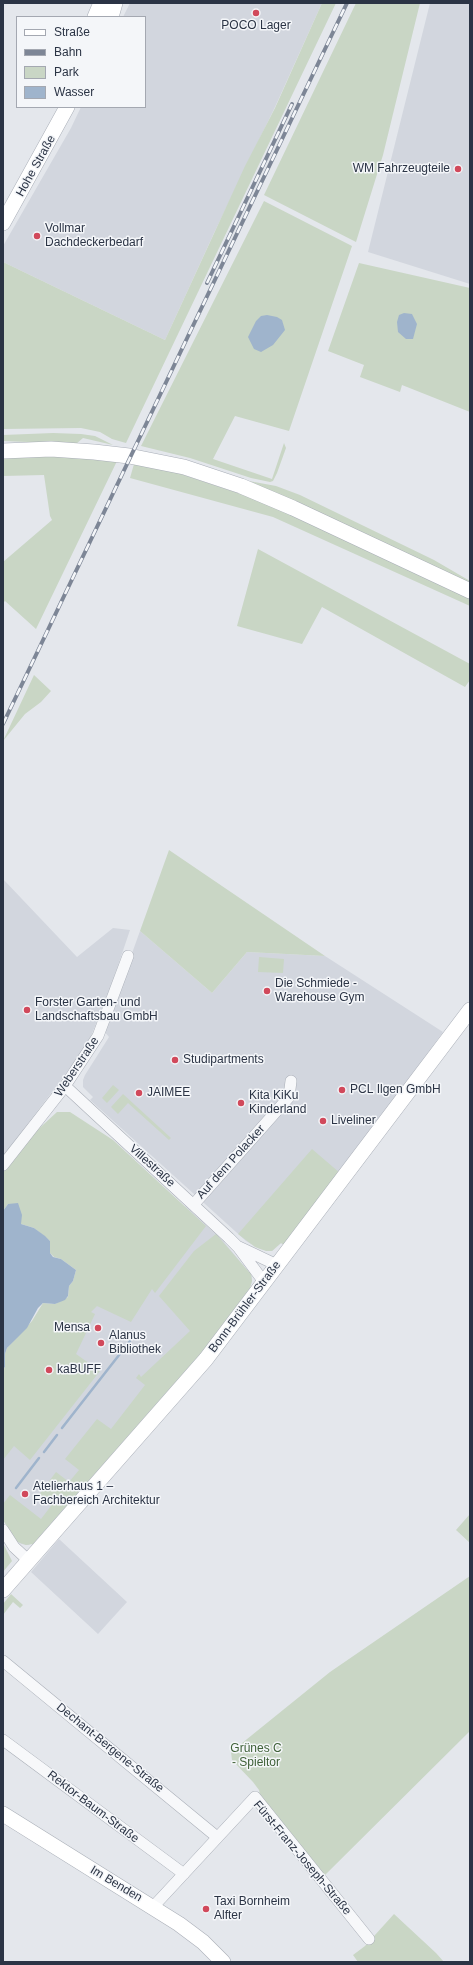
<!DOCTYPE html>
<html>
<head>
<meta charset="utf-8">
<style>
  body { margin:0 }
  #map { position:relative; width:473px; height:1965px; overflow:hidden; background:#e4e7ec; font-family:Arial,sans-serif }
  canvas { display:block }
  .frame { position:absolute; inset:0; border:4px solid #2b3445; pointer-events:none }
  .legend { position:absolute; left:16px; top:16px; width:130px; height:92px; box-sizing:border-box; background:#f4f6f9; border:1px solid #a4a8b1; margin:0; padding:5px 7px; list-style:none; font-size:12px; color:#2b3445 }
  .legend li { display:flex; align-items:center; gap:8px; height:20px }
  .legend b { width:20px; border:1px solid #a4a8b1 }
</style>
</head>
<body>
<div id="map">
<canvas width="473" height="1965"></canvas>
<div class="frame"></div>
<ul class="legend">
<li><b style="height:5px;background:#fff"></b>Straße</li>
<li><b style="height:5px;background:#7d8696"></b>Bahn</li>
<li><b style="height:11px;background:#c9d6c5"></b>Park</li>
<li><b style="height:11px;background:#9fb4cc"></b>Wasser</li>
</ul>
</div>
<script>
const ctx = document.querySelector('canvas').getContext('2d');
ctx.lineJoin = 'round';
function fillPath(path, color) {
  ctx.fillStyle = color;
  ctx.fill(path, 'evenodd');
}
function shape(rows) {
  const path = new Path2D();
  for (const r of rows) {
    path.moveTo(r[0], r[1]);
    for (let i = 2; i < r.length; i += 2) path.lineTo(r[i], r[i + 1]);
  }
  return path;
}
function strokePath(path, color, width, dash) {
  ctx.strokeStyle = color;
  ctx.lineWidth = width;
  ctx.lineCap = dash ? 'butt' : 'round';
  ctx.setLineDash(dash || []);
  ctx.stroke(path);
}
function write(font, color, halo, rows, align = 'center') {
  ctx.font = font + ' Arial,sans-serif';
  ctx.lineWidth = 3;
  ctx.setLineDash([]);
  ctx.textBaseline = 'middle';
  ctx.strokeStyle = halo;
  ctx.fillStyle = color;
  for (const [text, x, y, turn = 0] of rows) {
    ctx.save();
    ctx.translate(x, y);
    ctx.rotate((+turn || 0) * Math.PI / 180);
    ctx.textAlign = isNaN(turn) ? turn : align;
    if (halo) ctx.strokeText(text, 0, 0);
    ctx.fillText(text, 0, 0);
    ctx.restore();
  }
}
fillPath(shape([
  [130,3,322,3,275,107,214,233,165,340,3,262,3,246,71,128,81,107,145,107,145,17,123,17],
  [430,3,470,3,470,284,368,252],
  [3,879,77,957,113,928,130,930,110,989,87,1046,3,1156],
  [140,931,212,993,247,952,325,956,443,1032,340,1173,284,1245,281,1243,272,1251,260,1249,246,1241,90,1100,93,1097,83,1087,83,1080,85,1075,109,1037,104,1031],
  [185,1206,223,1241,249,1272,251,1272,252,1281,250,1288,201,1353,29,1545,21,1544,3,1520,3,1408],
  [59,1539,127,1602,98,1634,31,1572]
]), '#d2d6de');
fillPath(shape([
  [322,3,336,3,126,443,112,439,100,432,81,428,3,429,3,262,165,340,245,166,275,108],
  [356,3,420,3,383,155,356,242,264,195],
  [264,201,352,246,289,431,235,416,213,459,272,479,284,443,286,448,277,473,273,481,270,482,251,478,190,458,141,446],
  [359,263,470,288,470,412,402,385,400,392,360,377,364,365,328,351],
  [53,433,81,434,95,436,113,445,83,438,76,444,3,441,3,435],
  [59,456,117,461,36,629,5,601,3,603,3,562,52,520,50,516,44,475,3,476,3,458],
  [134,464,178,473,259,500,470,598,470,606,273,517,130,478],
  [249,481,276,486,300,495,434,560,470,581,470,584],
  [258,549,470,664,470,680,465,687,322,607,302,644,237,626],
  [34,675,51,691,41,702,25,714,3,741],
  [169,850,325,956,247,952,212,993,140,931],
  [259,957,284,959,283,973,258,972],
  [113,1085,119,1090,107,1103,102,1098],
  [123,1094,171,1138,169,1140,128,1103,118,1114,111,1107],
  [57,1112,70,1112,113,1140,206,1226,155,1293,152,1289,131,1322,97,1306,91,1312,95,1314,76,1354,100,1371,30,1460,14,1446,3,1460,3,1369,5,1367,5,1354,7,1348,32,1321,43,1303,55,1304,68,1297,69,1286,73,1281,76,1270,61,1259,54,1257,50,1253,50,1241,34,1228,21,1224,21,1218,8,1204,3,1211,3,1172,32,1135],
  [312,1149,340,1173,284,1245,281,1243,272,1251,266,1251,255,1247,238,1234],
  [216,1234,249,1272,251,1272,252,1281,250,1288,201,1353,33,1544,26,1545,17,1542,3,1520,3,1504,10,1495,41,1519,51,1506,38,1496,56,1472,69,1482,79,1470,65,1459,97,1419,111,1429,145,1385,136,1378,139,1374,141,1377,190,1331,159,1296,194,1251],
  [470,1514,470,1543,456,1530],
  [3,1543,12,1561,3,1572],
  [470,1576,470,1731,323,1877,261,1799,259,1790,253,1782,232,1760,231,1752,330,1672],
  [11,1594,23,1605,20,1608,13,1602,3,1615,3,1604],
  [394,1914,436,1953,444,1962,358,1962,353,1955,365,1946]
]), '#c9d6c5');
fillPath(shape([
  [404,313,412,314,417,324,413,339,406,339,398,332,397,322,399,315],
  [267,315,277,317,282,320,285,330,273,345,261,352,254,349,248,337,256,321,261,316],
  [18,1203,22,1215,21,1224,34,1228,45,1236,50,1241,50,1253,53,1257,61,1259,76,1270,73,1281,69,1286,68,1296,65,1300,55,1304,43,1303,38,1308,27,1328,7,1348,5,1354,5,1367,3,1369,3,1211,8,1204]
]), '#9fb4cc');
strokePath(shape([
  [62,1428,130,1341],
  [44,1452,57,1435],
  [16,1488,39,1458]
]), '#9fb4cc', 2.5);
const street = shape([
  [65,1086,229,1238,238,1247,264,1282],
  [3,1165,65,1086,98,1036,128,956],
  [194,1204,289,1097,291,1081],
  [239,1247,277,1265],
  [3,1530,14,1547,29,1561],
  [3,1661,217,1837],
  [3,1740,184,1874],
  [153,1907,255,1797,369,1939]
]);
const secondary = shape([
  [95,17,101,3],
  [111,17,115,3],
  [3,223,67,107],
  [3,451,51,449,94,452,129,456,184,467,241,486,293,508,470,591],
  [3,1590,206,1359,470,1010],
  [3,1814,179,1924,203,1942,223,1962]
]);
strokePath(street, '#a9aeb7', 12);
strokePath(secondary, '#a9aeb7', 16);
strokePath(street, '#f7f8fa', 11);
strokePath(secondary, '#fff', 15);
const rail = shape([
  [207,283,292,104],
  [3,724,347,3]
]);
strokePath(rail, '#7d8696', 4);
strokePath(rail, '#f4f6f9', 2.5, [8]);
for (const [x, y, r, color] of [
  [256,13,4,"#d1495b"],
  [458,169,4,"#d1495b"],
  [37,236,4,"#d1495b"],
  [267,991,4,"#d1495b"],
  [27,1010,4,"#d1495b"],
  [175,1060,4,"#d1495b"],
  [342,1090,4,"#d1495b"],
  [139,1093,4,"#d1495b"],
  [241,1103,4,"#d1495b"],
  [323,1121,4,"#d1495b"],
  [98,1328,4,"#d1495b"],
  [101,1343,4,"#d1495b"],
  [49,1370,4,"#d1495b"],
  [25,1494,4,"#d1495b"],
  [206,1909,4,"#d1495b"]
]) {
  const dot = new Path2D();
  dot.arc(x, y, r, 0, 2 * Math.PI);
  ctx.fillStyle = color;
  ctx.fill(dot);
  strokePath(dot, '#f4f6f9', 1.5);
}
write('12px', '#2b3445', '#f4f6f9', [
  ["POCO Lager",256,26,"center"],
  ["WM Fahrzeugteile",450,169,"right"],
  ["Vollmar",45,229],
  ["Dachdeckerbedarf",45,243],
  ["Die Schmiede -",275,984],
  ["Warehouse Gym",275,998],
  ["Forster Garten- und",35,1003],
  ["Landschaftsbau GmbH",35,1017],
  ["Studipartments",183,1060],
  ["PCL Ilgen GmbH",350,1090],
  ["JAIMEE",147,1093],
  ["Kita KiKu",249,1096],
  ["Kinderland",249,1110],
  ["Liveliner",331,1121],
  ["Mensa",90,1328,"right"],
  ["Alanus",109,1336],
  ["Bibliothek",109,1350],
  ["kaBUFF",57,1370],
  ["Atelierhaus 1 –",33,1487],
  ["Fachbereich Architektur",33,1501],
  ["Taxi Bornheim",214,1902],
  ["Alfter",214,1916]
], 'left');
write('12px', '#2b3445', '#f4f6f9', [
  ["Hohe Straße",36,166,-61],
  ["Weberstraße",77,1067,-56],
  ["Auf dem Polacker",231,1162,-48],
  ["Villestraße",152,1166,42],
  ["Bonn-Brühler-Straße",245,1307,-53],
  ["Dechant-Bergene-Straße",110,1748,39],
  ["Rektor-Baum-Straße",93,1807,37],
  ["Fürst-Franz-Joseph-Straße",302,1858,50],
  ["Im Benden",116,1884,31]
]);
write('12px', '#3f6138', '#f4f6f9', [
  ["Grünes C",256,1749],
  ["- Spieltor",256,1763]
]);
</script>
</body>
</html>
